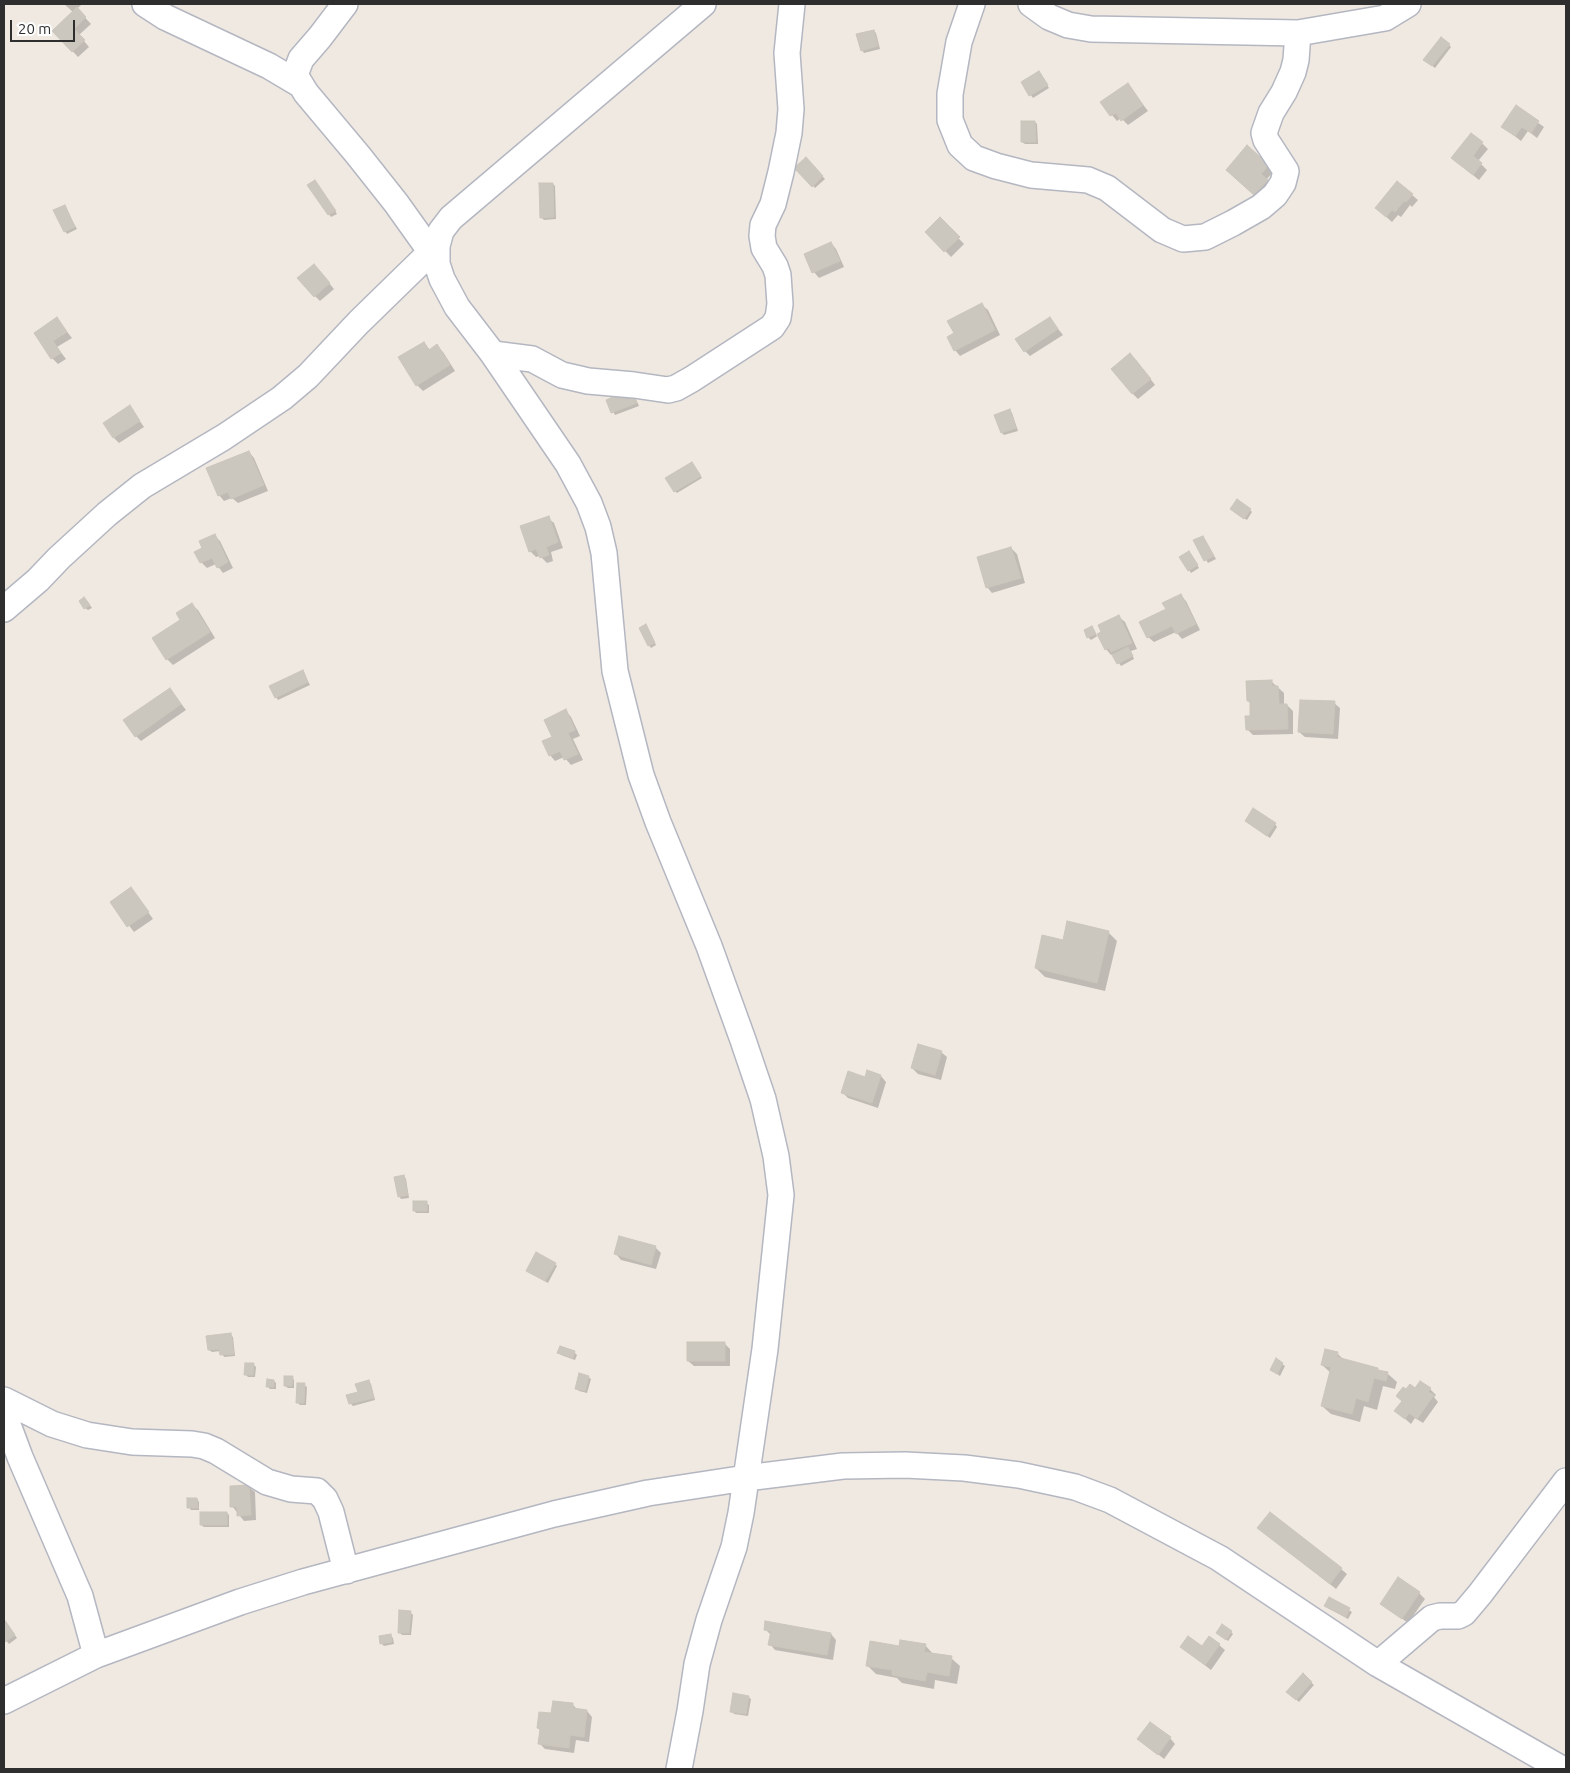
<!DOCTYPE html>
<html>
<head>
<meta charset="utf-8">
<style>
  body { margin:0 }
  #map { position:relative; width:1570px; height:1773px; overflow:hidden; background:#efe9e1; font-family:Ubuntu,sans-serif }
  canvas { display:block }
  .frame { position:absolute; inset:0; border:5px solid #2e2e2e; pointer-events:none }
  .scale { position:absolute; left:10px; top:20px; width:65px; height:22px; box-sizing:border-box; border:2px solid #2e2e2e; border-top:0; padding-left:6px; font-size:15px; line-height:18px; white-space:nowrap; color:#2e2e2e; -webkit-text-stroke:4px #fff; paint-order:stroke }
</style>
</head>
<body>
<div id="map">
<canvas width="1570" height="1773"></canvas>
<div class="frame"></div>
<div class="scale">20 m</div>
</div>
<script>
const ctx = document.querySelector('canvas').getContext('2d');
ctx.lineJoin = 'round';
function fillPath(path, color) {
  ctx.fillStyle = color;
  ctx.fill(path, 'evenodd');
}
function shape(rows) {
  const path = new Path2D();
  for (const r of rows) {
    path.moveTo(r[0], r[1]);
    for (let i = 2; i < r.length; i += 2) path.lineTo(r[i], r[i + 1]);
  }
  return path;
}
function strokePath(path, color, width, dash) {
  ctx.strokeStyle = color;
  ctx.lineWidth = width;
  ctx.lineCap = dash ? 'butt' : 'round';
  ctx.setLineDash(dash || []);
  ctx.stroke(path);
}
fillPath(shape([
  [64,4,82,4,77,9,91,24,79,35,89,47,78,57,54,31,74,13],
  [874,31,876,33,880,49,864,53,862,50],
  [1449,45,1451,47,1435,68,1427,62],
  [1041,75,1049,88,1033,98,1022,83],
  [1128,85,1148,111,1128,125,1121,118,1117,121,1102,103],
  [1516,107,1544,127,1537,138,1528,131,1521,141,1503,127],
  [1035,122,1037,124,1038,144,1025,144,1022,142],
  [1472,134,1488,149,1478,161,1487,170,1479,180,1458,163],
  [1248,147,1274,171,1266,180,1273,186,1260,200,1233,176],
  [806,159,825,179,815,188,796,168],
  [317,184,337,214,331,217,309,185],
  [553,184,555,186,556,219,544,220,541,217],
  [1412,195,1418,200,1412,207,1410,205,1401,217,1398,215,1392,222,1383,214],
  [64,206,77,229,67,234,65,231],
  [940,219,964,244,951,257,927,232],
  [831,243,836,249,844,267,819,278,814,272,805,255],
  [319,271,334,289,320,301,315,296],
  [982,305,988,310,1000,335,960,356,955,350],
  [57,319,72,338,57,347,66,359,58,364,52,358,36,333],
  [1050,319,1063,335,1030,356,1025,351],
  [424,343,430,350,437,346,443,352,455,371,423,391,417,385],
  [1136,360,1155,385,1138,399,1132,393],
  [633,393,639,406,615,415,607,400],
  [130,407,144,427,119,443,114,438],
  [1010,411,1012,413,1018,431,1004,435,1002,433],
  [249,452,254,458,268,491,238,503,232,498,224,501,219,495],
  [692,463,702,478,677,493,675,491],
  [1250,510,1252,512,1247,520,1234,512],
  [548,518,554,523,563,548,551,552,553,561,547,563,540,556,536,557,530,551],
  [214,535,220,541,233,568,223,573,216,564,207,568,201,562,204,548],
  [1203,537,1216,559,1208,563,1195,541],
  [1011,548,1017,554,1025,583,992,593,987,587],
  [1191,555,1199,568,1191,573,1189,570],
  [1180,595,1186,601,1200,630,1182,639,1176,632,1154,642,1148,637,1168,610],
  [87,601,92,608,88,610,85,608],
  [192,605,198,610,215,638,173,665,167,659,182,621],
  [1119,617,1125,622,1137,649,1131,651,1134,659,1121,666,1113,654,1111,655,1106,649,1099,635,1091,640,1088,637,1092,627,1097,636,1103,633],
  [646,626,656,645,651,648,649,645],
  [302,671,310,685,278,700,276,697],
  [1272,682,1284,693,1284,706,1287,705,1293,711,1293,734,1253,735,1247,729,1252,717,1251,704,1248,701],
  [170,689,186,710,141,741,136,736],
  [1334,703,1340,708,1338,739,1305,737,1299,732],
  [566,711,571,717,580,736,573,739,583,760,571,765,564,757,555,761,550,755,554,737],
  [1249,823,1275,824,1277,827,1270,838],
  [136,895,153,919,134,932,112,903],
  [1108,932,1117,941,1105,991,1045,977,1036,968,1064,942],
  [941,1052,947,1057,941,1080,918,1074,912,1068],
  [868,1072,881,1076,886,1082,878,1108,848,1098,842,1092,866,1078],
  [404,1176,406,1179,409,1198,401,1199,399,1196],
  [426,1203,429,1205,429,1213,416,1213,414,1210],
  [655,1247,661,1253,656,1269,621,1260,616,1254],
  [555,1264,557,1266,548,1283,530,1273],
  [230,1334,233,1337,235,1356,224,1357,221,1351,212,1352,209,1350],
  [724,1343,730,1349,730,1366,694,1366,688,1361],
  [559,1352,574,1352,577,1355,575,1360,561,1355],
  [1337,1353,1344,1360,1377,1369,1380,1372,1388,1374,1397,1382,1395,1389,1383,1386,1377,1410,1364,1406,1360,1422,1331,1414,1322,1406,1331,1373,1322,1365],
  [253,1364,256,1367,255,1377,248,1377,246,1375],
  [1282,1364,1285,1366,1280,1376,1271,1370],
  [292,1377,294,1380,294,1388,288,1388,285,1386],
  [588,1377,591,1379,587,1393,579,1391,576,1388],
  [274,1381,276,1383,276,1389,270,1389,267,1386],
  [369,1382,371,1384,375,1400,353,1406,350,1403],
  [304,1385,307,1387,306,1405,300,1405,298,1403],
  [1415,1389,1430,1389,1436,1395,1434,1397,1438,1402,1423,1423,1415,1418,1411,1424,1396,1411,1403,1401],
  [249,1487,255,1492,256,1520,244,1521,232,1506],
  [197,1499,199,1502,199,1510,191,1510,189,1507],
  [227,1513,229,1515,229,1527,204,1527,201,1525],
  [1259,1528,1341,1569,1347,1574,1336,1589],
  [1419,1593,1425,1599,1408,1623,1382,1604],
  [1329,1599,1352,1612,1348,1619,1328,1608],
  [410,1612,413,1615,411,1635,402,1635,399,1632],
  [4,1620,17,1638,9,1644,4,1638],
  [765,1629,831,1634,836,1640,833,1660,775,1650,770,1644,771,1635],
  [1231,1632,1233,1634,1228,1641,1220,1635],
  [390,1635,393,1638,394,1644,384,1646,381,1643],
  [925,1645,934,1655,951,1658,960,1666,957,1684,935,1680,934,1689,902,1683,897,1678,876,1674,867,1665,900,1648],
  [1219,1645,1225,1650,1211,1670,1181,1647,1203,1647],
  [1303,1675,1314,1685,1299,1702,1288,1692],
  [748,1697,751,1699,748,1716,734,1714,732,1711],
  [573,1705,578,1710,587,1711,592,1717,589,1742,576,1740,574,1753,545,1749,539,1743,541,1730,539,1728,552,1715],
  [1170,1738,1175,1744,1164,1759,1139,1739]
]), '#0003');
const building = shape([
  [77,7,86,17,74,29,85,40,72,52,52,31,77,7],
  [874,30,878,46,861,51,856,34,874,30],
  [1441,37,1450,44,1432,66,1423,60,1441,37],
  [1039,71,1048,85,1029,96,1021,82,1039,71],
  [1128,83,1143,105,1121,121,1116,113,1110,116,1100,102,1128,83],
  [1516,105,1539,121,1531,133,1522,127,1515,136,1501,127,1516,105],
  [1021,121,1035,121,1036,142,1021,142,1021,121],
  [1471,133,1483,142,1473,156,1482,163,1473,175,1451,158,1471,133],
  [1247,145,1269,165,1261,174,1268,180,1254,195,1226,170,1247,145],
  [806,157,823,176,812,187,794,168,806,157],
  [315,180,336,211,328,215,307,185,315,180],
  [1397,181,1413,194,1406,202,1404,201,1395,212,1392,210,1386,217,1375,208,1397,181],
  [539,183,553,183,554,217,540,218,539,183],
  [65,205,75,227,64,232,53,210,65,205],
  [940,217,960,237,944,252,925,232,940,217],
  [831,242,840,261,812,273,804,254,831,242],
  [314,264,330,283,314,297,297,278,314,264],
  [982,303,995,330,954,351,947,337,954,333,947,321,982,303],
  [57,317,67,332,53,341,61,353,51,359,34,333,57,317],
  [1050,317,1058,329,1024,352,1015,339,1050,317],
  [424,342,429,350,437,344,450,365,416,386,398,357,424,342],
  [1130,353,1151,379,1132,394,1111,369,1130,353],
  [631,389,637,403,611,413,606,400,631,389],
  [130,405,140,421,113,438,103,423,130,405],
  [1010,409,1016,428,1001,433,994,415,1010,409],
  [249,451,264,485,231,499,228,492,218,496,206,468,249,451],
  [692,462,701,476,674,492,665,478,692,462],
  [1237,499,1251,509,1244,519,1230,509,1237,499],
  [549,516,558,542,546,547,549,555,540,558,536,549,529,552,520,526,549,516],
  [215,534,228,562,217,568,212,558,200,563,194,552,202,548,199,541,215,534],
  [1203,536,1214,556,1204,561,1193,540,1203,536],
  [1011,547,1021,578,986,588,977,557,1011,547],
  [1189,551,1198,565,1188,571,1179,557,1189,551],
  [1181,594,1196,624,1176,634,1172,626,1147,638,1139,622,1166,609,1162,603,1181,594],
  [84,597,90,605,84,609,79,601,84,597],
  [192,603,210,632,166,660,152,638,180,620,176,613,192,603],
  [1119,615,1132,643,1111,652,1109,648,1105,650,1097,634,1101,632,1098,625,1119,615],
  [646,624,655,643,648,646,639,628,646,624],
  [1092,626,1096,634,1087,638,1084,630,1092,626],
  [1128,647,1133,656,1117,664,1112,655,1128,647],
  [303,670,308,682,275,698,269,686,303,670],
  [1272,680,1272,686,1278,686,1279,704,1287,704,1288,729,1246,730,1245,716,1250,716,1250,701,1247,701,1246,681,1272,680],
  [170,688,181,704,135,737,123,720,170,688],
  [1300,700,1335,701,1333,734,1298,732,1300,700],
  [566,709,575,730,568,733,578,754,564,760,560,751,549,756,542,741,552,737,544,720,566,709],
  [1253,808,1276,823,1267,836,1245,821,1253,808],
  [131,887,149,912,127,927,110,902,131,887],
  [1067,921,1109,931,1097,983,1035,968,1042,935,1063,940,1067,921],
  [918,1044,942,1051,935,1075,911,1068,918,1044],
  [867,1070,881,1075,872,1103,841,1093,848,1071,865,1077,867,1070],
  [404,1175,408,1195,398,1197,394,1177,404,1175],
  [413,1201,427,1201,427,1211,413,1211,413,1201],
  [619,1236,656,1246,651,1265,614,1254,619,1236],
  [536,1252,556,1263,545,1281,526,1271,536,1252],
  [231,1333,234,1354,220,1355,219,1349,208,1350,206,1336,231,1333],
  [687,1342,725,1342,725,1361,687,1361,687,1342],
  [560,1346,575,1351,573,1358,557,1353,560,1346],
  [1325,1349,1338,1352,1337,1357,1378,1368,1378,1370,1388,1372,1386,1381,1374,1378,1368,1402,1356,1398,1352,1414,1321,1406,1331,1367,1321,1365,1325,1349],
  [1276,1358,1283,1363,1277,1374,1270,1370,1276,1358],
  [245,1363,254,1363,253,1375,244,1375,245,1363],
  [579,1373,589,1376,585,1391,575,1389,579,1373],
  [284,1376,293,1376,292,1386,284,1386,284,1376],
  [267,1379,274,1380,274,1387,266,1387,267,1379],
  [369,1380,374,1398,349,1404,346,1395,358,1392,355,1384,369,1380],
  [1420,1381,1431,1388,1428,1392,1434,1395,1417,1419,1409,1413,1405,1419,1394,1411,1402,1401,1396,1396,1403,1387,1406,1389,1410,1384,1415,1388,1420,1381],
  [297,1383,305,1383,304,1403,296,1403,297,1383],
  [249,1485,251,1515,237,1516,237,1507,230,1507,230,1486,249,1485],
  [187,1498,197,1498,198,1508,187,1508,187,1498],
  [200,1512,227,1512,227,1525,200,1525,200,1512],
  [1270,1512,1342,1568,1330,1584,1257,1528,1270,1512],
  [1398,1577,1420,1592,1402,1619,1380,1604,1398,1577],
  [1329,1597,1350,1608,1346,1617,1324,1606,1329,1597],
  [399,1610,411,1611,409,1633,398,1633,399,1610],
  [4,1619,15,1635,5,1642,4,1640,4,1619],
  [765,1621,831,1633,827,1655,768,1645,771,1631,764,1630,765,1621],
  [1222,1624,1232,1631,1226,1640,1216,1633,1222,1624],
  [391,1634,392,1642,380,1644,379,1636,391,1634],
  [1188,1636,1202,1646,1209,1636,1220,1644,1205,1665,1180,1647,1188,1636],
  [900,1640,926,1644,924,1652,952,1656,949,1676,927,1672,925,1681,892,1675,892,1670,866,1666,870,1641,899,1646,900,1640],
  [1303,1673,1312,1682,1296,1700,1286,1692,1303,1673],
  [733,1693,749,1696,746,1714,730,1712,733,1693],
  [553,1701,573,1703,573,1708,587,1710,584,1737,570,1735,569,1748,538,1744,540,1729,537,1728,539,1712,551,1713,553,1701],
  [1150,1722,1171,1737,1158,1755,1137,1739,1150,1722]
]);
fillPath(building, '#cbc7bf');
strokePath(building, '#cbc5ba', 1);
const minor = shape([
  [145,4,165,17,269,66,301,85],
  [345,4,320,37,301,59,295,75,306,93,358,155,396,203,431,252],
  [972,4,959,42,950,94,950,120,960,145,974,158,996,166,1031,175,1088,180,1107,188,1162,230,1183,239,1205,237,1233,223,1261,207,1275,195,1283,183,1286,171,1266,140,1264,133,1271,113,1284,92,1293,72,1296,60,1298,33],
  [1031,4,1049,17,1068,25,1091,29,1298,33,1385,18,1408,4],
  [493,354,532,359,562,375,588,381,634,385,668,390,676,388,692,379,772,327,778,318,780,304,778,275,775,266,764,248,762,236,763,225,773,204,781,172,789,133,791,109,787,53,792,4],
  [4,609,38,580,59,558,107,514,142,486,224,437,282,398,308,376,359,322,437,246],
  [4,1400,52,1424,87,1435,132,1442,192,1444,204,1446,216,1451,267,1482,291,1489,317,1491,325,1499,331,1512,346,1571],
  [4,1414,20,1457,80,1596,96,1655],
  [1378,1664,1432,1618,1440,1616,1458,1616,1464,1613,1480,1594,1566,1481],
  [4,1701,96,1655,240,1602,303,1582,554,1514,648,1493,746,1478,843,1466,905,1465,964,1468,1019,1475,1075,1487,1110,1500,1219,1558,1378,1664,1562,1769],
  [679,1769,690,1711,697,1664,709,1620,734,1547,741,1513,765,1349,781,1195,776,1156,763,1099,743,1040,709,946,658,822,641,775,615,671,604,553,598,527,589,503,568,464,493,354,457,307,442,279,437,264,437,246,441,231,451,218,703,4]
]);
strokePath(minor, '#b4b7c1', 28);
strokePath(minor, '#fff', 25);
</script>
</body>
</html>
